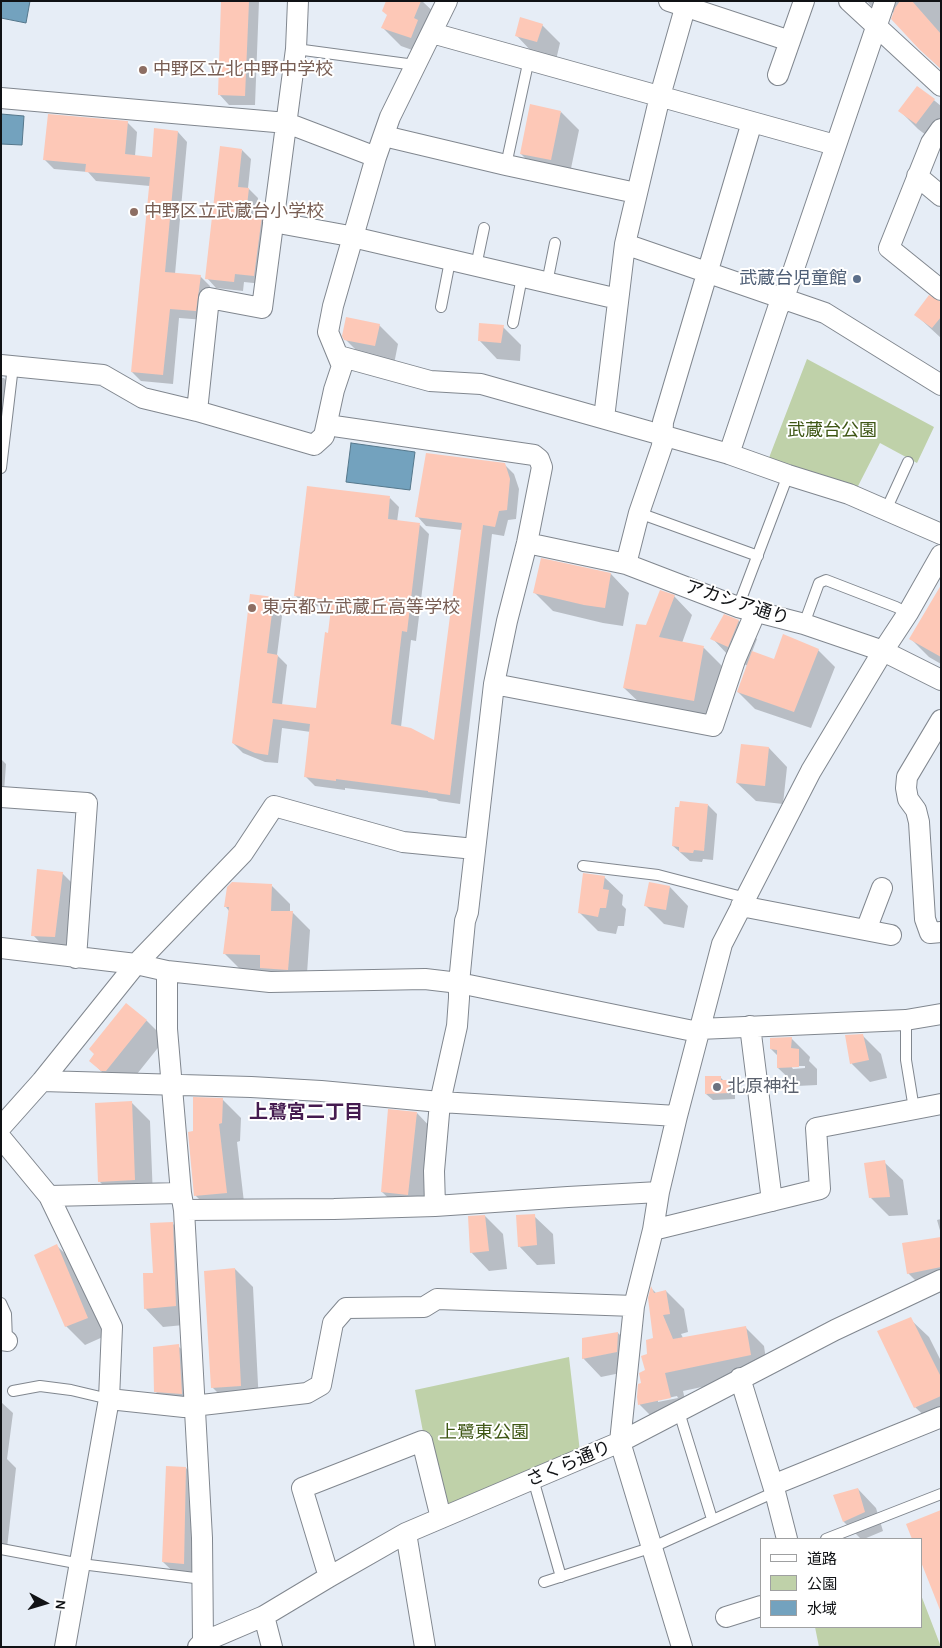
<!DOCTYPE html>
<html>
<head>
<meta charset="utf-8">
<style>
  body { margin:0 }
  #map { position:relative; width:942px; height:1648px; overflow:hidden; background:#e6edf6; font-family:Karla,"Noto Sans JP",sans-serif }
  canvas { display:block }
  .frame { position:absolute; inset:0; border:2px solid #101215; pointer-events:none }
  .legend { position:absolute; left:760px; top:1538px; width:162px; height:90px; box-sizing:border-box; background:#fff; border:1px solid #9fa0a1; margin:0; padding:6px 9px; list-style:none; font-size:15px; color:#101215 }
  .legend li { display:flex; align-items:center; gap:10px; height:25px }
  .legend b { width:25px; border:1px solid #9fa0a1 }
  .north { position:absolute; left:20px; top:1578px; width:50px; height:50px; -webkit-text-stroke:4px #fff; paint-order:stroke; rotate:96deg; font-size:14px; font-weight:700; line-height:20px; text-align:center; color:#101215 }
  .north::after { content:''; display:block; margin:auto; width:18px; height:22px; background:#101215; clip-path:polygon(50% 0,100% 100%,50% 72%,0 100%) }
</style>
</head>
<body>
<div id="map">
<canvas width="942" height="1648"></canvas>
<div class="frame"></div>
<ul class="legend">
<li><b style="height:6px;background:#fff"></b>道路</li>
<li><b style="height:14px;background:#bfd1a9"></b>公園</li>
<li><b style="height:14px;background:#73a2be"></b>水域</li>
</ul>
<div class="north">N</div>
</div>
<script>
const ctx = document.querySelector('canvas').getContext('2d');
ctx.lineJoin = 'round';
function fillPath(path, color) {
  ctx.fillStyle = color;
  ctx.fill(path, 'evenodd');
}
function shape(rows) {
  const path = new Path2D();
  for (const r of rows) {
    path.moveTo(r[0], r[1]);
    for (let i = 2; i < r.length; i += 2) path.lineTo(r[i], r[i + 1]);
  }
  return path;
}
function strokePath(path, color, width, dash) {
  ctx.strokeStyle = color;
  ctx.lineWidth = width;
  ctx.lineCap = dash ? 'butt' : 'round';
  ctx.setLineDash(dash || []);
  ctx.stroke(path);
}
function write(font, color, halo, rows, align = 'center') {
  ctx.font = font + ' Karla,"Noto Sans JP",sans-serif';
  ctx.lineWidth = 4;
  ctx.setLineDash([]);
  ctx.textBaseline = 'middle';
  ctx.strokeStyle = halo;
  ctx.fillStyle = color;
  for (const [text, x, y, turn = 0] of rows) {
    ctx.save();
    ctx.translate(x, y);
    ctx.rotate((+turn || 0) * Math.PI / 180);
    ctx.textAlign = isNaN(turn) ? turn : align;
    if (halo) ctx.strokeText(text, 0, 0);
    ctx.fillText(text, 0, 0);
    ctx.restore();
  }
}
fillPath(shape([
  [807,359,934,427,917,463,880,443,856,490,767,463],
  [569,1357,580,1452,444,1512,424,1437,415,1390],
  [921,1595,941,1647,819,1647,815,1627,921,1627]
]), '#bfd1a9');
const water = shape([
  [1,1,30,1,26,23,1,18,1,1],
  [1,114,24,116,22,145,1,144,1,114],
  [351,443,415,452,410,490,346,482,351,443]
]);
fillPath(water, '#73a2be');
strokePath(water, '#55778b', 1);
fillPath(shape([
  [222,1,259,1,255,105,229,105,219,94],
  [388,1,422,1,440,18,429,56,401,46,383,28,388,15],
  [867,1,941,1,941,69,920,49,895,13,871,6],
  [542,25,560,43,556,60,534,54,516,35],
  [918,87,941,106,941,134,935,142,918,129,900,111],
  [561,112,579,130,569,178,539,172,521,154],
  [127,122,137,132,135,156,153,158,156,130,178,132,187,142,175,274,200,276,210,286,205,320,179,318,173,384,141,381,132,372,150,186,96,181,88,172,54,169,45,160],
  [242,150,251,159,248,188,258,198,256,216,261,217,271,226,263,284,244,282,243,291,216,288,207,278],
  [941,304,941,338,916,315],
  [379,325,398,344,394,364,364,358,345,339],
  [503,327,521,345,520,361,497,359,479,340],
  [1,378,4,378,10,385,9,398,4,397,1,441],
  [504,464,514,474,519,489,516,519,508,520,504,536,492,534,460,804,439,801,436,799,345,788,345,790,315,786,305,776,311,732,282,728,278,763,265,762,243,753,233,743,273,598,283,608,277,655,287,665,282,705,317,710,333,608,304,605,295,595,390,498,399,507,397,522,420,525,429,534,416,641,411,640,401,727,435,742,462,530,426,526,417,516],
  [611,574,629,593,623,626,603,623,553,611,535,593],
  [941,588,941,664,929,657,911,639],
  [674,596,692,615,682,643,704,648,722,666,712,719,643,706,624,688,647,627],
  [724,616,739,621,757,639,752,652,775,661,818,650,835,667,811,728,755,709,738,692,748,666,730,657,712,638],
  [742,745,769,748,787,767,783,804,756,801,737,783],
  [1,759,6,764,4,792,1,793],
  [708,805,717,814,713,860,703,859,702,862,690,861,673,846],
  [62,873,81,892,74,955,51,954,33,935],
  [604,877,623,895,622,905,626,909,624,926,618,926,616,934,598,931,579,912],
  [272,886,290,904,290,912,292,912,310,930,306,988,243,972,225,954,229,911,226,907],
  [670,887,688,906,684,928,664,924,645,905],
  [126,1004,147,1021,165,1039,125,1089,109,1079,91,1061],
  [862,1035,881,1054,887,1078,870,1082,852,1064,847,1036],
  [791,1038,810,1057,809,1061,817,1069,817,1085,797,1086,778,1068,778,1056,771,1049],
  [791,1066,805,1066,805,1068,793,1069],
  [720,1077,724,1081,728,1081,735,1087,735,1099,713,1100,706,1094],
  [222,1099,241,1118,240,1141,237,1142,245,1211,214,1214,196,1196,195,1132],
  [132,1103,150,1121,153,1198,118,1200,99,1181],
  [417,1113,435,1132,426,1212,401,1210,382,1192],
  [884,1162,903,1180,908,1215,889,1216,871,1198],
  [485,1216,503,1234,507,1269,489,1271,471,1252],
  [534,1216,553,1234,555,1264,537,1265,519,1246],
  [941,1219,941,1234,937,1220],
  [172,1223,191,1242,194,1324,163,1327,145,1308,154,1274],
  [941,1238,941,1289,926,1291,908,1273],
  [57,1246,76,1264,105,1336,85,1345,66,1326],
  [235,1269,253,1287,259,1404,231,1406,212,1387],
  [652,1289,656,1293,666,1291,684,1309,688,1332,681,1334,683,1338,746,1328,764,1346,768,1373,683,1391,689,1417,658,1423,640,1405,638,1397,646,1371,648,1354,655,1339],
  [677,1396,678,1398,658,1402,658,1400],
  [910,1319,929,1337,941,1361,941,1422,934,1425,915,1407],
  [618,1333,636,1351,635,1370,601,1377,583,1358],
  [178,1346,197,1364,200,1411,174,1410,155,1391],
  [1,1402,13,1413,7,1459,16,1468,7,1548,1,1547],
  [186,1468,204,1486,202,1582,182,1580,163,1562],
  [858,1489,876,1508,883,1531,864,1539,861,1539,844,1522,835,1495]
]), '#0003');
fillPath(shape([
  [221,1,249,1,245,96,218,95],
  [386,1,421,1,414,18,418,20,411,38,381,28,387,15,382,11],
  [900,1,912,1,941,34,941,69,919,49,891,19,895,8],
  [520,17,543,24,537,42,515,36],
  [917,86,935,99,916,124,898,111],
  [530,104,561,111,551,160,520,154],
  [48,114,128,121,125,154,152,157,154,128,178,131,165,272,201,275,196,311,170,309,163,375,131,372,150,177,85,172,86,164,43,160],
  [220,146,242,149,238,187,249,188,246,214,262,216,254,276,235,274,234,282,205,279],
  [929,295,941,302,941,317,932,328,914,315],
  [346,317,380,324,375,346,344,340,342,336],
  [479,323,504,325,501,343,478,341],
  [426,453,505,463,510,479,507,510,499,511,495,527,483,525,450,795,428,792,428,791,336,779,336,781,304,777,310,724,273,719,268,755,255,753,232,743,250,594,274,597,267,653,278,655,272,703,316,708,325,632,328,633,332,600,294,596,307,486,390,496,388,519,420,523,407,632,402,631,391,724,411,728,434,740,462,523,415,517],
  [541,558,611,573,605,608,584,605,533,593],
  [941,585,941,657,909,639],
  [660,590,675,595,659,637,704,646,694,701,623,688,636,624,646,625],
  [724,614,739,620,728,647,710,639],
  [783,634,819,649,794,712,737,692,752,651,774,659],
  [741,744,769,747,765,786,736,783],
  [680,801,708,804,704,851,694,850,693,853,679,852,679,847,672,846,675,807,679,807],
  [37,869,63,872,55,937,31,936],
  [583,873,605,876,603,889,609,890,606,908,600,908,598,917,578,913],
  [232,882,272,884,271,911,293,911,288,970,260,968,260,955,223,954,229,907,224,907,227,887],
  [649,882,670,886,666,910,644,906],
  [126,1003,147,1020,106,1071,101,1071,89,1061,94,1054,89,1049],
  [863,1034,869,1060,850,1064,845,1035],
  [792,1037,791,1048,799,1049,799,1067,777,1068,777,1050,770,1049,770,1038],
  [705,1076,721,1076,721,1080,729,1080,730,1093,705,1094],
  [193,1097,223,1098,222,1123,219,1124,227,1193,194,1196,188,1132,193,1131],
  [132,1101,135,1180,98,1182,95,1103],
  [388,1109,417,1112,408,1195,381,1192],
  [885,1160,890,1197,869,1198,864,1163],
  [535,1214,537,1245,518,1247,516,1215],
  [485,1215,489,1251,470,1253,468,1216],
  [173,1222,176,1306,144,1309,143,1273,153,1273,150,1223],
  [941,1237,941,1267,907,1274,902,1243],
  [57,1244,88,1318,65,1327,34,1255],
  [235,1268,241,1386,211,1388,204,1271],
  [651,1286,654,1293,666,1290,670,1314,663,1315,673,1339,746,1326,751,1355,665,1373,671,1398,638,1405,637,1397,638,1384,641,1383,639,1373,645,1370,641,1356,647,1354,646,1340,653,1338,648,1298],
  [911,1317,941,1377,941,1396,914,1408,877,1331],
  [618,1332,617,1352,582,1359,582,1338],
  [179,1344,182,1394,154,1392,153,1347],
  [166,1466,186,1467,184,1564,162,1562],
  [858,1488,865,1512,843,1522,833,1495],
  [941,1510,941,1610,940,1610,921,1562,921,1539,912,1539,906,1524]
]), '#fdc8b7');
const service = shape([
  [296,49,415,65],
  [506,165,529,59],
  [476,266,484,228],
  [547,283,555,243],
  [441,307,450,261],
  [513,323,522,277],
  [1,468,13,366],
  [886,510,908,462],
  [639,513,758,556],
  [738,607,788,475],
  [804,624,819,583,826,580,896,607,908,613],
  [583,866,658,875,746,898],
  [906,1020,906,1060,914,1109],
  [1,1303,6,1314,7,1341],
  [13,1391,40,1386,71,1390,109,1399],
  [679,1412,712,1519],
  [533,1479,561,1577],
  [826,1539,941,1494],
  [1,1549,81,1564,203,1579],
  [544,1582,653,1547,775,1492]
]);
const minor = shape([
  [669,1,790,41],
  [849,1,941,86],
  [432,33,835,145],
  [778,75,804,1],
  [1,98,287,123,376,157],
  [941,129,931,143,889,248,941,290],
  [384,136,506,165,636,193],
  [917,176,941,196],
  [273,222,344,235,618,299],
  [625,244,825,313,941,385],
  [339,356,430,381,481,384,729,454,788,475,849,494,941,534],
  [1,365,103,375,143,398,197,411,314,445,324,436,334,390,342,366,328,332,333,306,376,157,390,117,447,1],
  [197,411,209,298,262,308,296,49,298,1],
  [604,418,625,244,660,96,687,1],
  [327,425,534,455,539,459,542,467,527,543,507,621,494,684,468,912,465,921,459,983,459,998,457,1026,440,1102,434,1171,435,1206],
  [729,454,778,308,784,298,885,1],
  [527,543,626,564,738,607,804,624,883,651,941,680],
  [626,564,639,513,662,446,663,422,752,122],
  [494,684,713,726,735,660,756,611],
  [941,720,907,777,906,788,908,799,916,810,919,822,925,919,930,933,941,932],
  [1,797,87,803,76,958],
  [741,906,891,935],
  [866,930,882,888],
  [1,948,136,964,167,971,270,982,425,979,459,983,698,1032],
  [167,971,167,1029,181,1193,184,1210,202,1538,203,1642],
  [750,1026,772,1201],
  [699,1029,906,1020,941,1014],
  [42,1081,251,1087,321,1091,440,1102,677,1116],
  [1,1127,42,1081,136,964,243,853,274,806,403,842,475,849],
  [1,1138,49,1196,112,1327,109,1399,65,1647],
  [49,1196,181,1193],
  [184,1210,334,1209,435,1206,568,1197,659,1192],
  [653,1230,820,1189,816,1128,941,1104],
  [1,1340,7,1341],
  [740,1378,775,1492,787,1539],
  [109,1399,184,1407,307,1393,321,1385,333,1323,346,1308,424,1307,437,1299,634,1306],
  [773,1485,941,1417],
  [406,1533,425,1647],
  [329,1577,302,1488,422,1441,441,1518],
  [264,1616,272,1647],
  [726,1617,761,1606],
  [198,1647,203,1642,264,1616,329,1577,406,1533,620,1442,835,1330,941,1280],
  [682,1647,620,1442,634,1306,653,1230,659,1192,677,1116,722,944,811,771,883,651,908,613,941,555]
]);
strokePath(service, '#81878f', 12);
strokePath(minor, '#81878f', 22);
strokePath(service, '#fff', 10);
strokePath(minor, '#fff', 20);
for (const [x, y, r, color] of [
  [143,70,5,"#8d6e63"],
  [134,212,5,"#8d6e63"],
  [857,279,5,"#5c6f8a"],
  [252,608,5,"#8d6e63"],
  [717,1087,5,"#6b7280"]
]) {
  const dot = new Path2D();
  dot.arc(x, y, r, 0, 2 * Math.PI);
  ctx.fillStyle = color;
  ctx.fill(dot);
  strokePath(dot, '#fff', 2);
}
write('18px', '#785e54', '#fff', [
  ["中野区立北中野中学校",153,70],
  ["中野区立武蔵台小学校",144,212],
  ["東京都立武蔵丘高等学校",262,608]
], 'left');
write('18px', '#4e5e75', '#fff', [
  ["武蔵台児童館",847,279]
], 'right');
write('18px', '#3e5614', '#fff', [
  ["武蔵台公園",832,431],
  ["上鷺東公園",484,1433]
]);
write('18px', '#101215', '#fff', [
  ["アカシア通り",737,603,18],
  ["さくら通り",569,1464,-23]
]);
write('18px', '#5b616d', '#fff', [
  ["北原神社",727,1087]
], 'left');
write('bold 19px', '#451b50', '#fff', [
  ["上鷺宮二丁目",306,1113]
]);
</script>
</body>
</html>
